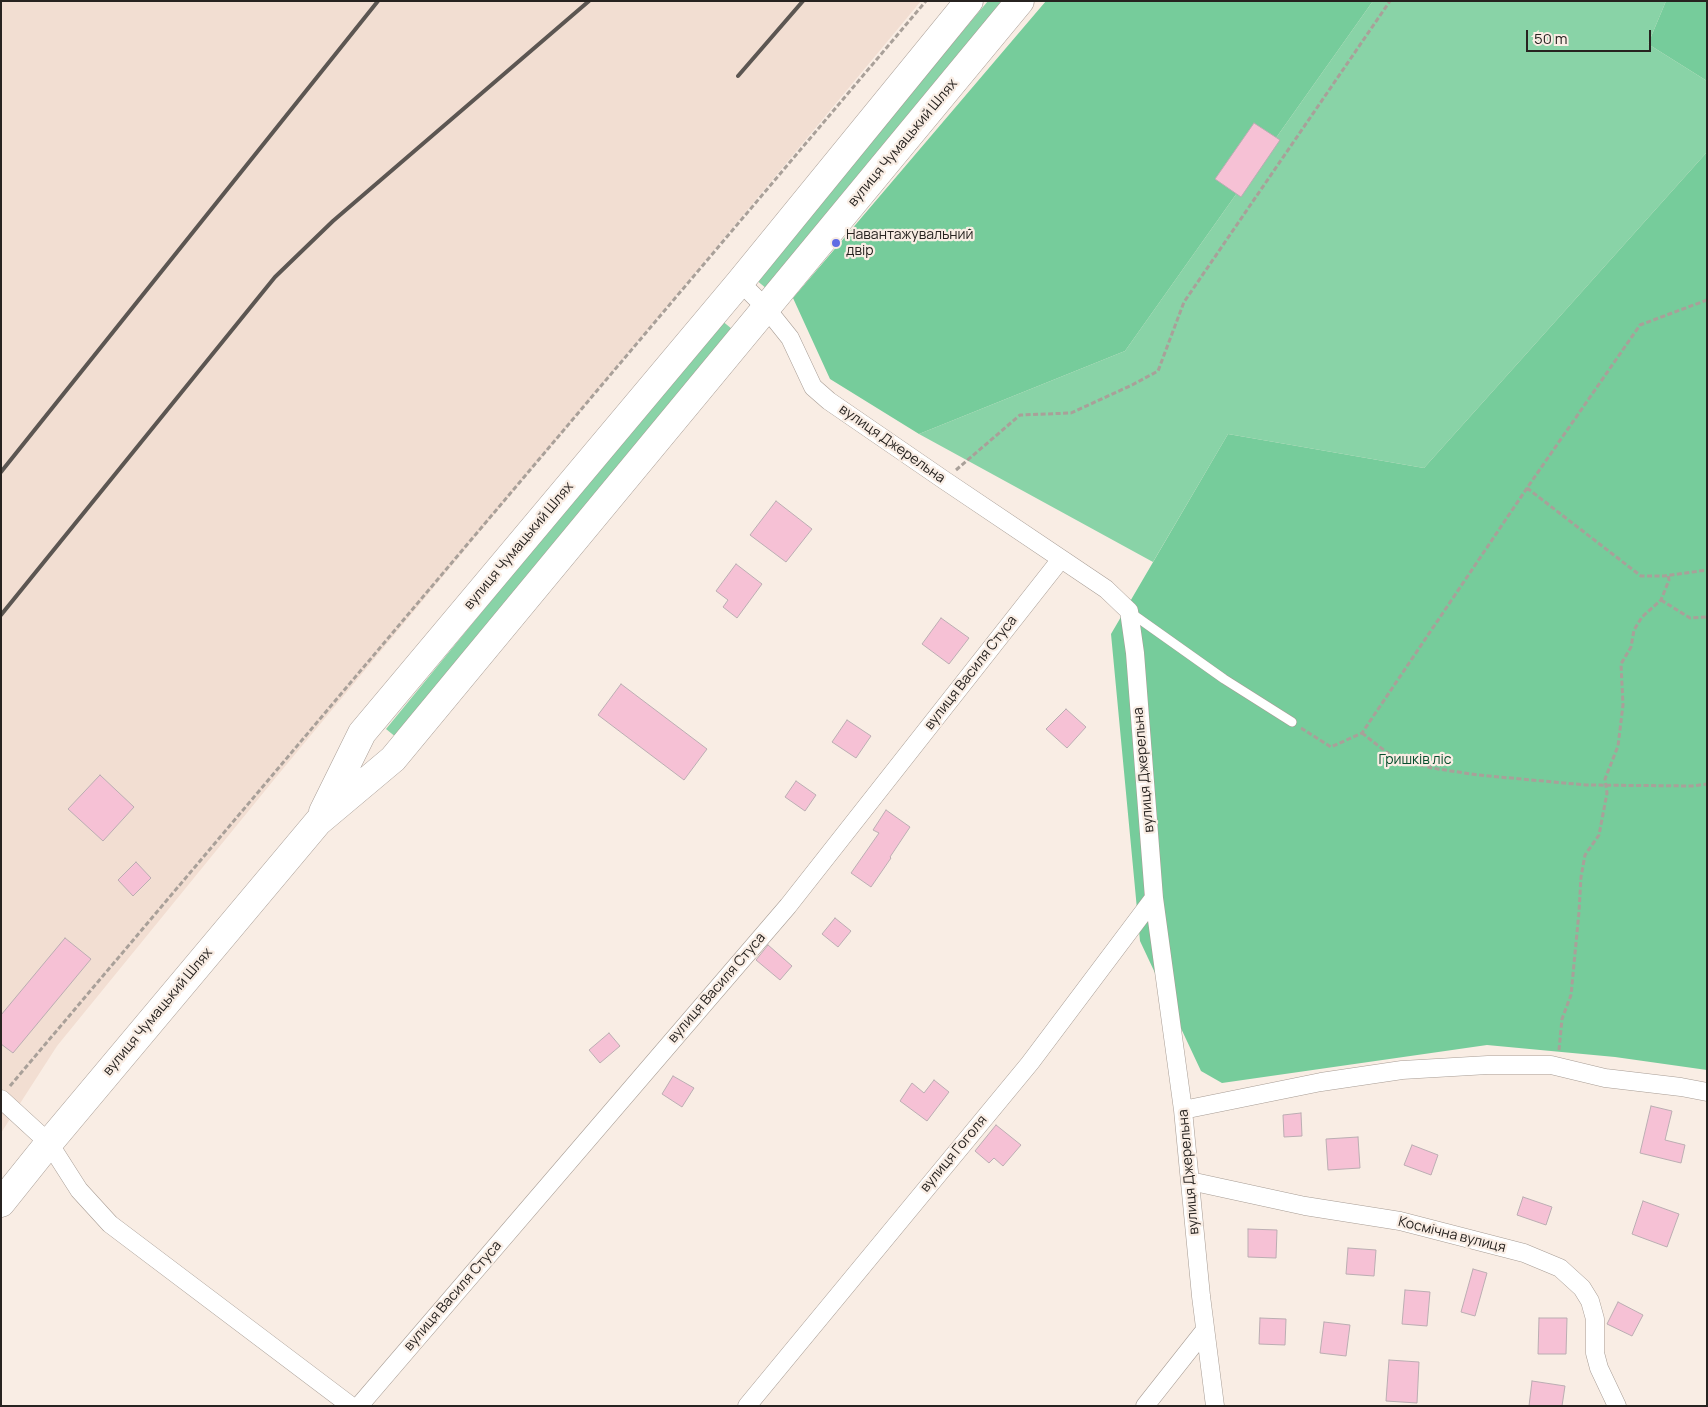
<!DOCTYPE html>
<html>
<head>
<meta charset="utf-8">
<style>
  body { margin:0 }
  #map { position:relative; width:1708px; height:1407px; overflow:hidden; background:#f9ede4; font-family:Manrope,sans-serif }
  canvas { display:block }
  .frame { position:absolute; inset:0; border:2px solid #272320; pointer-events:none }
  .scale { position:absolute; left:1526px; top:30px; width:125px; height:22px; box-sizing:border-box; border:2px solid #272320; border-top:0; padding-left:6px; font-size:15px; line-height:18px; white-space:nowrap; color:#272320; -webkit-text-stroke:4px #f9ede4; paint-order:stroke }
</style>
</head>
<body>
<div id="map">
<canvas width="1708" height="1407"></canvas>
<div class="frame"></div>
<div class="scale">50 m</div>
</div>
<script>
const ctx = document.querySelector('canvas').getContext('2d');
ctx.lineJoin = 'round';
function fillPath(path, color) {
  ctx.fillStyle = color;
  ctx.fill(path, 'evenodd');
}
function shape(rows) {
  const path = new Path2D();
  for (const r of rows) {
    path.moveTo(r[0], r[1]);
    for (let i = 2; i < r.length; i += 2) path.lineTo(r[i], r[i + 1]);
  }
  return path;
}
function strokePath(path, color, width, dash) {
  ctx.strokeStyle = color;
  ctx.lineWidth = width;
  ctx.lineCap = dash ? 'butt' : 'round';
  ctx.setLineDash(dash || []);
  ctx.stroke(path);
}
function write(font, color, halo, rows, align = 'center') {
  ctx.font = font + ' Manrope,sans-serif';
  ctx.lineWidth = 4.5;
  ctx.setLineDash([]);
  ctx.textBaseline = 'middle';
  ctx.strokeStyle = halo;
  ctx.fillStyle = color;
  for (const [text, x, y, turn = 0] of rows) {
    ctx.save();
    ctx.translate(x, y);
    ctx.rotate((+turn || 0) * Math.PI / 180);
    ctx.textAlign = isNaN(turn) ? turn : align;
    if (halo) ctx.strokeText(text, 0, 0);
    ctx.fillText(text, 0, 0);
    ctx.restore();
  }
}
fillPath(shape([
  [1,1,921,1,277,776,57,1046,1,1133]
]), '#f2ded2');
fillPath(shape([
  [988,1,1008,1,767,289,755,279],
  [1373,1,1666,1,1648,44,1707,81,1707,152,1424,468,1228,434,1153,562,919,434,1125,351],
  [721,320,732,329,397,738,386,729]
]), '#89d3a7');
fillPath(shape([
  [1046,1,1373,1,1125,351,919,434,830,379,793,298],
  [1666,1,1707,1,1707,81,1648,44],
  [1707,152,1707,1070,1615,1057,1487,1045,1222,1083,1201,1071,1140,941,1111,634,1228,434,1424,468]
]), '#76cc9b');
const building = shape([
  [1254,123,1280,140,1241,197,1215,179,1254,123],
  [776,501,812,529,786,562,750,535,776,501],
  [736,564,762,584,737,618,723,607,728,600,716,591,736,564],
  [941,618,969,638,949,664,922,644,941,618],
  [621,684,707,749,684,780,598,715,621,684],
  [1066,709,1086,727,1067,748,1046,729,1066,709],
  [847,720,871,736,856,758,832,742,847,720],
  [100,775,134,807,103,841,68,809,100,775],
  [796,781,816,795,805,811,785,797,796,781],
  [886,810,910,827,890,857,891,858,871,887,851,873,879,833,873,830,886,810],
  [136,862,151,878,133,896,118,880,136,862],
  [835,918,851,931,838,947,822,934,835,918],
  [65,938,91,959,13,1053,1,1044,1,1015,65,938],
  [768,945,792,966,780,980,756,960,768,945],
  [609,1033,620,1046,600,1063,589,1050,609,1033],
  [673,1076,694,1088,682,1107,662,1094,673,1076],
  [934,1080,949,1092,927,1121,900,1101,912,1083,924,1093,934,1080],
  [1651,1106,1672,1111,1665,1140,1685,1145,1681,1163,1640,1153,1651,1106],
  [1301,1113,1302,1136,1284,1137,1283,1115,1301,1113],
  [996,1125,1021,1145,1003,1166,994,1158,989,1163,975,1151,996,1125],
  [1358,1137,1360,1168,1328,1170,1326,1139,1358,1137],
  [1412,1145,1438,1155,1431,1175,1404,1165,1412,1145],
  [1523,1197,1552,1207,1546,1225,1517,1215,1523,1197],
  [1643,1201,1679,1214,1667,1247,1632,1234,1643,1201],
  [1248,1229,1277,1230,1276,1258,1248,1257,1248,1229],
  [1348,1248,1376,1250,1374,1276,1346,1274,1348,1248],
  [1473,1269,1487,1273,1475,1316,1461,1312,1473,1269],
  [1405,1290,1430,1292,1427,1326,1402,1324,1405,1290],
  [1618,1302,1643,1315,1632,1336,1607,1324,1618,1302],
  [1260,1318,1286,1319,1285,1345,1259,1344,1260,1318],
  [1539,1318,1567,1318,1566,1354,1538,1354,1539,1318],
  [1324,1322,1350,1325,1346,1356,1320,1353,1324,1322],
  [1389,1360,1419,1362,1417,1403,1386,1401,1389,1360],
  [1532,1381,1565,1386,1562,1406,1529,1406,1532,1381]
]);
fillPath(building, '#f6c1d5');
strokePath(building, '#bbadb2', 1);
const lane = shape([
  [1131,613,1224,679,1292,722]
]);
const street = shape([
  [740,282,766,308,790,338,813,387,829,401,944,480,1106,589,1129,611,1135,653,1154,898,1183,1110,1201,1296,1215,1406],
  [1,1099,49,1143,79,1190,110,1224,351,1406],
  [1183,1110,1321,1082,1402,1070,1488,1065,1551,1065,1605,1078,1681,1087,1707,1092],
  [1190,1181,1305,1206,1400,1221,1524,1253,1560,1268,1582,1288,1590,1301,1595,1319,1595,1353,1599,1368,1617,1406],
  [359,1406,788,906,1061,559],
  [747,1406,1030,1063,1154,898],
  [1145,1406,1205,1330]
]);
const primary = shape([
  [323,812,362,733,740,282,969,1],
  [1,1203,49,1143,318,822,393,759,1020,1]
]);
strokePath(lane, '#a79c94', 10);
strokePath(street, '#a79c94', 19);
strokePath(primary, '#a79c94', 29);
strokePath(shape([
  [956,470,1020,415,1071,413,1132,385,1158,371,1184,302,1390,1],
  [1527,488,1641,576,1664,576,1707,570],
  [1661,600,1690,618,1707,617],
  [1301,728,1331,747,1362,733,1527,488,1640,325,1707,300],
  [1362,733,1394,758,1432,768,1478,775,1586,785,1692,786,1707,784],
  [1559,1050,1562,1019,1571,995,1579,912,1581,877,1585,855,1599,835,1607,793,1605,779,1618,746,1623,705,1621,664,1631,647,1634,630,1642,617,1661,600,1669,580,1668,575],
  [10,1086,926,1]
]), '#a9a099', 3, [5, 2.5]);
strokePath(lane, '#fff', 9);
strokePath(street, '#fff', 18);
strokePath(primary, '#fff', 28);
strokePath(shape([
  [738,76,803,1],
  [1,472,378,1],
  [1,615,275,277,333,221,589,1]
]), '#5c5652', 4);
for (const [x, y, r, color] of [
  [836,243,5,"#606be3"]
]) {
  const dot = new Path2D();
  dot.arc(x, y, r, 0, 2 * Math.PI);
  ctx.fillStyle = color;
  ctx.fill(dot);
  strokePath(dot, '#f9ede4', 2);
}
write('14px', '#272320', '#f9ede4', [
  ["вулиця Чумацький Шлях",903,143,-50],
  ["вулиця Джерельна",892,444,35],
  ["вулиця Чумацький Шлях",519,546,-50],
  ["вулиця Василя Стуса",971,673,-52],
  ["вулиця Джерельна",1144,770,-95],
  ["вулиця Василя Стуса",717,988,-49],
  ["вулиця Чумацький Шлях",158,1012,-50],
  ["вулиця Гоголя",954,1154,-50],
  ["вулиця Джерельна",1189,1172,-95],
  ["Космічна вулиця",1452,1235,14],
  ["вулиця Василя Стуса",453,1296,-49]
]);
write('14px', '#272320', '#f9ede4', [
  ["Навантажувальний",846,235],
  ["двір",846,251]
], 'left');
write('14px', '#074e2e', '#f9ede4', [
  ["Гришків ліс",1415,760]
]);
</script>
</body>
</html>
